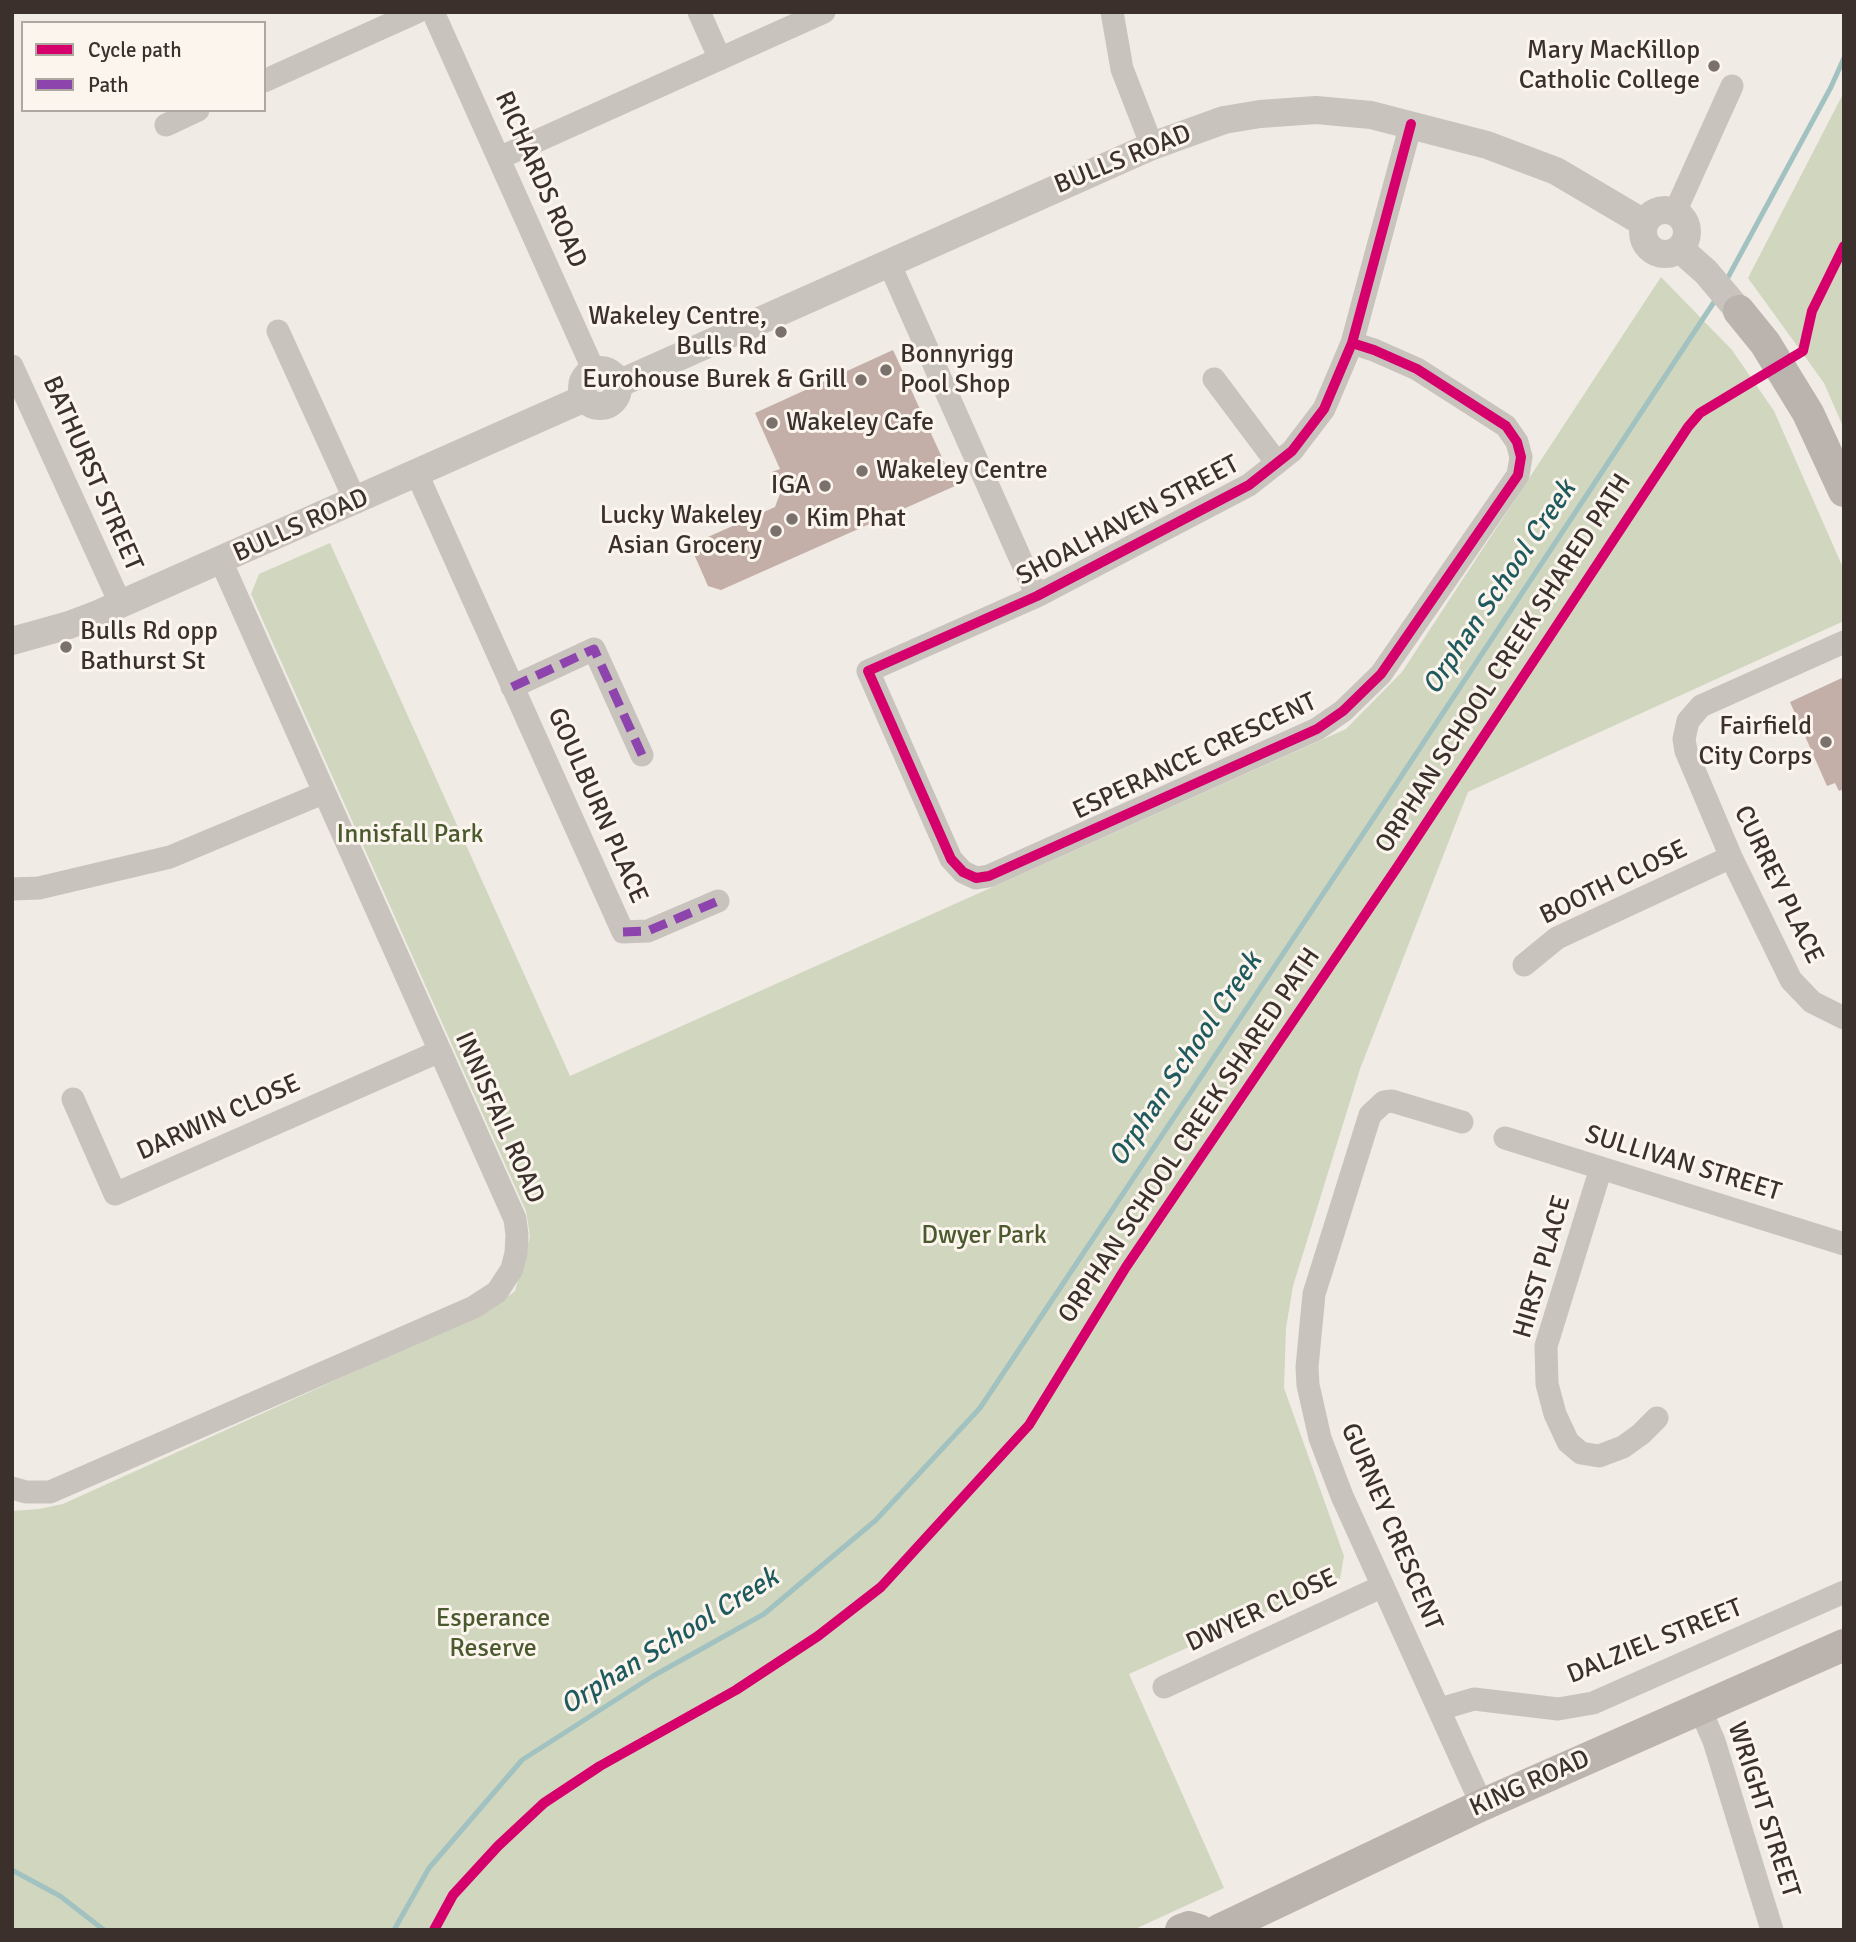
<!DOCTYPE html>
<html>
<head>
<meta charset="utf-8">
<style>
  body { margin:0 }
  #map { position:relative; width:1856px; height:1942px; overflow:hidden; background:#f0ebe5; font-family:Signika,sans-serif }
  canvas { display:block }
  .frame { position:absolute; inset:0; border:14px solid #3b302b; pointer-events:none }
  .legend { position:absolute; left:21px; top:21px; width:245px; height:91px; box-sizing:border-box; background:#fbf5ee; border:2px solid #aea6a0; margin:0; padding:9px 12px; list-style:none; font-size:21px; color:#3b302b }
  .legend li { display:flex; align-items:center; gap:14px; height:35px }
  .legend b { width:35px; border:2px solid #aea6a0 }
</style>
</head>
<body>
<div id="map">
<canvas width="1856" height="1942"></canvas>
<div class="frame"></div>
<ul class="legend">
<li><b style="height:9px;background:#d6006c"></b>Cycle path</li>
<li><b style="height:9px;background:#8e44ad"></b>Path</li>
</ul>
</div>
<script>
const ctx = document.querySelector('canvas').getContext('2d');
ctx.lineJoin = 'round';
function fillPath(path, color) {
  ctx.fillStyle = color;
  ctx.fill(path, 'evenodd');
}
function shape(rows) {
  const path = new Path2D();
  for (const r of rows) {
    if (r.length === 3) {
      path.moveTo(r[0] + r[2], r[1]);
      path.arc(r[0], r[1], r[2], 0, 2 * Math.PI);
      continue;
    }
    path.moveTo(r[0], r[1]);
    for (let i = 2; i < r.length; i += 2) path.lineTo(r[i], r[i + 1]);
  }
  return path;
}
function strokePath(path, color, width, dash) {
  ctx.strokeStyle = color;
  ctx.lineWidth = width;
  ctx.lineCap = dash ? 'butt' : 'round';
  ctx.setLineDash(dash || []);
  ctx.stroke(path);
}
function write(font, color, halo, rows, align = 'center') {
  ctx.font = font + ' Signika,sans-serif';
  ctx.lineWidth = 6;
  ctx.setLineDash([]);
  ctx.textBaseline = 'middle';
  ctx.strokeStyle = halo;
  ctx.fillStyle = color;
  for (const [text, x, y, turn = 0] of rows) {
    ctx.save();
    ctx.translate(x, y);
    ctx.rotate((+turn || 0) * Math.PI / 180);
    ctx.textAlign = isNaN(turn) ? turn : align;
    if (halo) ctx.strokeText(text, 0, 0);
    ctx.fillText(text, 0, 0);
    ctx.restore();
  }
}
fillPath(shape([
  [1844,92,1844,429,1824,383,1748,278],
  [1661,277,1732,350,1774,411,1844,570,1844,621,1468,792,1360,1069,1293,1286,1286,1328,1284,1388,1344,1556,1340,1579,1129,1674,1224,1888,1133,1930,12,1930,12,1511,39,1509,63,1504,490,1310,515,1291,530,1236,526,1211,251,594,259,574,330,543,570,1076,1346,729,1402,672]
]), '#d1d6bf');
strokePath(shape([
  [1726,281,1831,87,1844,58],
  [12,1870,60,1896,104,1930],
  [394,1930,429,1868,522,1760,653,1676,764,1614,876,1520,980,1408,1379,810,1716,299]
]), '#a1c2c1', 5);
fillPath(shape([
  [893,350,955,486,721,590,708,586,690,545,775,507,781,491,772,472,780,469,755,413],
  [1844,677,1844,789,1839,791,1835,783,1827,786,1790,702]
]), '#c3afa7');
strokePath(shape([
  [433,12,594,371],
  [699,12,720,59],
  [1112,12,1122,69,1152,146],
  [264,81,417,12],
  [166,125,198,110],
  [499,158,824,12],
  [1675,212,1732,86],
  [889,263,1037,596],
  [278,331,356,502],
  [1352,343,1374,350,1417,369,1506,426,1517,442,1521,457,1518,475,1381,674,1343,711,1317,729,989,876,976,878,963,872,951,859,868,671,1037,596,1249,485,1292,451,1324,409,1352,343,1411,124],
  [12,366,121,605],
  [1214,379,1277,463],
  [417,474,623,932,648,931,718,901],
  [1844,642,1701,706,1688,721,1684,739,1686,751,1731,857,1791,980,1812,1002,1844,1018],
  [512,687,594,649,642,755],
  [12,889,39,888,170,857,323,793],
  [1524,965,1557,938,1731,857],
  [73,1099,115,1194,440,1051],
  [1462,1122,1392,1101,1384,1102,1370,1115,1314,1294,1307,1367,1308,1385,1320,1438,1342,1496,1482,1805],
  [1505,1138,1844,1244],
  [1601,1168,1546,1346,1547,1384,1555,1414,1568,1442,1581,1453,1599,1456,1623,1447,1641,1434,1657,1418],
  [12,1488,26,1492,50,1492,474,1307,497,1292,512,1269,516,1253,517,1235,515,1219,221,561],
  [1164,1687,1383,1586],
  [1440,1709,1474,1699,1558,1709,1593,1703,1844,1592],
  [1700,1709,1714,1741,1772,1930]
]), '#c9c3be', 23);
strokePath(shape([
  [1665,232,22],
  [1680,249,1706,272,1739,311],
  [600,388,18],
  [618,384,1152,146,1224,120,1260,114,1316,110,1371,115,1487,145,1556,171,1644,223],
  [12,641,69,625,98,614,585,398]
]), '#c9c3be', 28);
strokePath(shape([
  [1739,311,1765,343,1808,413,1844,491],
  [1181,1930,1189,1927,1199,1930],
  [1219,1930,1482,1805,1844,1645]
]), '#bab3ae', 32);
strokePath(shape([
  [512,687,594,649,642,755],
  [623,932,648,931,718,901]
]), '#8e44ad', 9, [18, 9]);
strokePath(shape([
  [1352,343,1374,350,1417,369,1506,426,1517,442,1521,457,1518,475,1381,674,1343,711,1317,729,989,876,976,878,963,872,951,859,868,671,1037,596,1249,485,1292,451,1324,409,1352,343,1411,124],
  [434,1930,453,1895,498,1846,544,1803,600,1766,736,1690,818,1636,881,1587,1029,1425,1126,1267,1398,866,1688,427,1700,413,1803,351,1812,311,1844,246]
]), '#d6006c', 10);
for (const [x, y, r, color] of [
  [1714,66,7,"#7a716c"],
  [781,332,7,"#7a716c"],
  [886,370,7,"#7a716c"],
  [861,380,7,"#7a716c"],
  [772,423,7,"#7a716c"],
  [862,471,7,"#7a716c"],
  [825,486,7,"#7a716c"],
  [792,519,7,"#7a716c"],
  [776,531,7,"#7a716c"],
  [66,647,7,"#7a716c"],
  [1826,742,7,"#7a716c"]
]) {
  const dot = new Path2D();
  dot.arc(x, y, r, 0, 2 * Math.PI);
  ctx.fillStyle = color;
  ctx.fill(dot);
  strokePath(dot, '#fbf5ee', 2.5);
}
write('26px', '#3b302b', '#fbf5ee', [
  ["Mary MacKillop",1700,51],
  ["Catholic College",1700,81],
  ["Wakeley Centre,",767,317],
  ["Bulls Rd",767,347],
  ["Bonnyrigg",900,355,"left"],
  ["Pool Shop",900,385,"left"],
  ["Eurohouse Burek & Grill",847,380],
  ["Wakeley Cafe",786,423,"left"],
  ["Wakeley Centre",876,471,"left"],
  ["IGA",811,486],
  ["Lucky Wakeley",762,516],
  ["Asian Grocery",762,546],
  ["Kim Phat",806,519,"left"],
  ["Bulls Rd opp",80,632,"left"],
  ["Bathurst St",80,662,"left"],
  ["Fairfield",1812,727],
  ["City Corps",1812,757]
], 'right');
write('26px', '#3b302b', '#fbf5ee', [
  ["BULLS ROAD",1123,160,-22],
  ["RICHARDS ROAD",540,180,66],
  ["BATHURST STREET",92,474,66],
  ["SHOALHAVEN STREET",1128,521,-28],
  ["BULLS ROAD",301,526,-24],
  ["ORPHAN SCHOOL CREEK SHARED PATH",1504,664,-57],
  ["ESPERANCE CRESCENT",1195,757,-25],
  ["GOULBURN PLACE",597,806,66],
  ["BOOTH CLOSE",1614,883,-26],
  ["CURREY PLACE",1778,885,64],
  ["DARWIN CLOSE",219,1118,-24],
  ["INNISFAIL ROAD",499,1118,66],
  ["ORPHAN SCHOOL CREEK SHARED PATH",1190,1136,-56],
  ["SULLIVAN STREET",1683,1164,17],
  ["HIRST PLACE",1543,1267,-74],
  ["GURNEY CRESCENT",1391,1527,67],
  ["DWYER CLOSE",1262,1611,-25],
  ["DALZIEL STREET",1655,1642,-22],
  ["KING ROAD",1530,1784,-24],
  ["WRIGHT STREET",1763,1810,72]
]);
write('26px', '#4a5a2e', '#fbf5ee', [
  ["Innisfall Park",410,835],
  ["Dwyer Park",984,1236],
  ["Esperance",493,1619],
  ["Reserve",493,1649]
]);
write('italic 28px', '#1f5a5e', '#fbf5ee', [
  ["Orphan School Creek",1500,588,-56],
  ["Orphan School Creek",1186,1060,-56],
  ["Orphan School Creek",670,1642,-32]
]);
</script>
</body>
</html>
